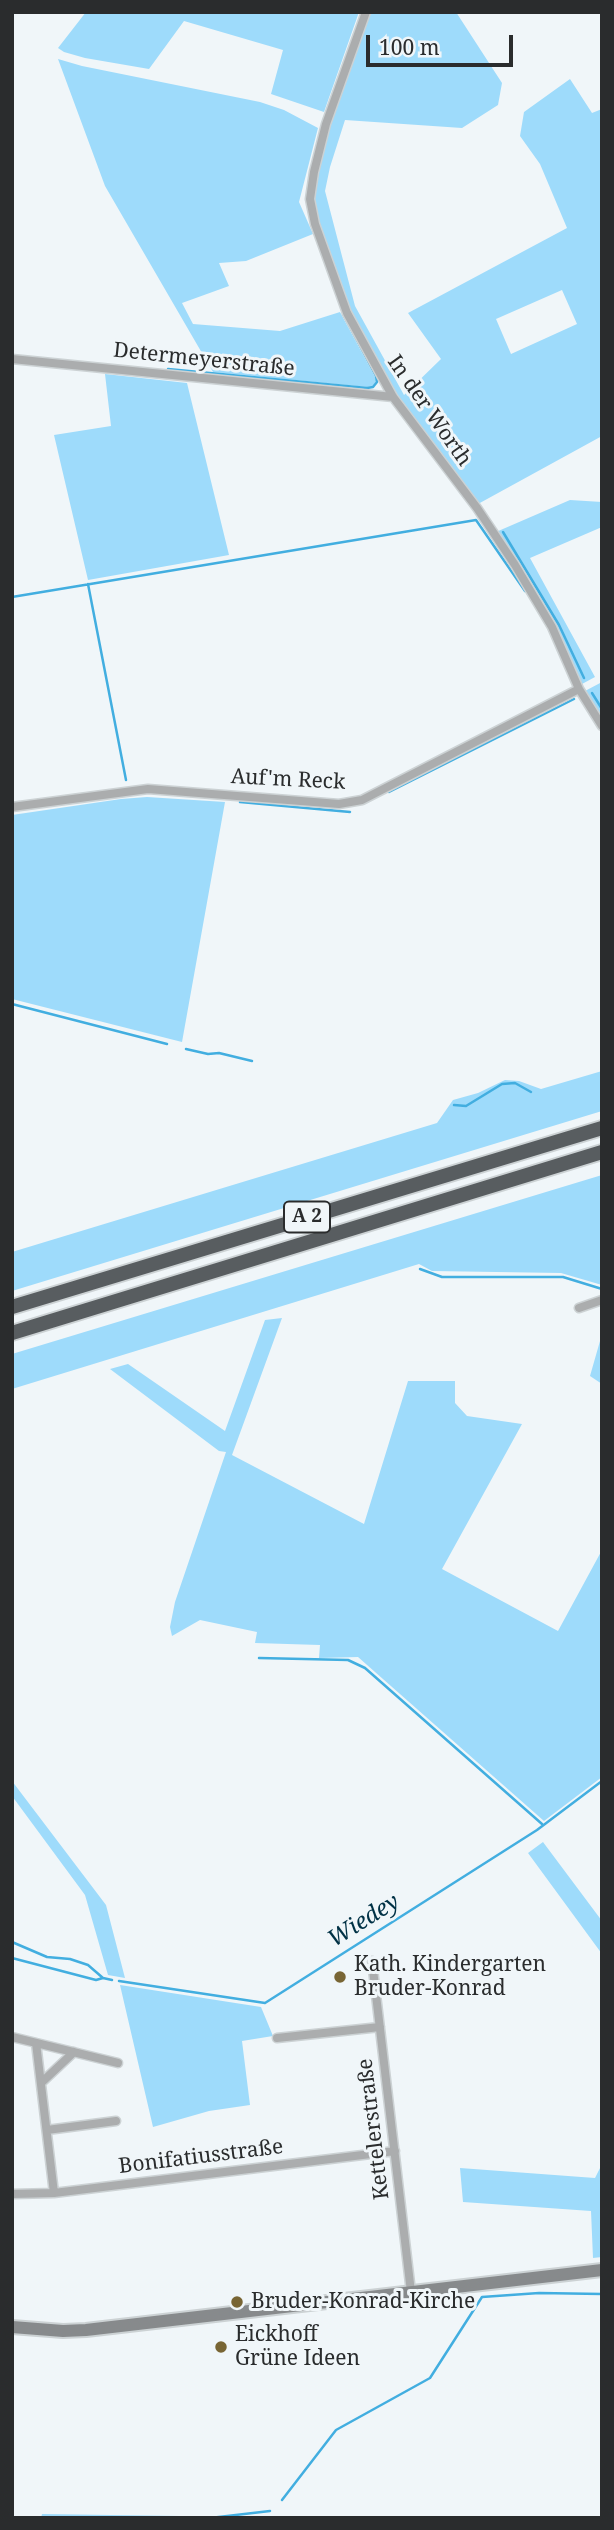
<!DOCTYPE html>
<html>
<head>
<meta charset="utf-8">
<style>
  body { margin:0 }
  #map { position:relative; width:614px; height:2530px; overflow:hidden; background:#f0f6f9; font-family:"Noto Serif",serif }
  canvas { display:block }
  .frame { position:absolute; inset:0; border:14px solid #2a2c2d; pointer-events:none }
  .scale { position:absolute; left:366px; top:35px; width:147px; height:32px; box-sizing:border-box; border:4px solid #2a2c2d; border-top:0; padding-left:9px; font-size:21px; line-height:24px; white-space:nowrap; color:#2a2c2d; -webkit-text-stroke:5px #f0f6f9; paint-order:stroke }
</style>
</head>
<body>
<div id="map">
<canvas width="614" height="2530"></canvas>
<div class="frame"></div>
<div class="scale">100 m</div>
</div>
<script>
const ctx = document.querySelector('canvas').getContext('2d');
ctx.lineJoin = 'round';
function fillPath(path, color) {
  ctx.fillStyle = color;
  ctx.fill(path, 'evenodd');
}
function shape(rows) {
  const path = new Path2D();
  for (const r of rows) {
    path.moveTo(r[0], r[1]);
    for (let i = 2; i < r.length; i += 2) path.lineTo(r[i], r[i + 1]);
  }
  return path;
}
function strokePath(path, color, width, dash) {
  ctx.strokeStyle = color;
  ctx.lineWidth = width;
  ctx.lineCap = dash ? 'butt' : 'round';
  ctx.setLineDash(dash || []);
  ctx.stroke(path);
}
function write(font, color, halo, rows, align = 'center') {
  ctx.font = font + ' "Noto Serif",serif';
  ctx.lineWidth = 6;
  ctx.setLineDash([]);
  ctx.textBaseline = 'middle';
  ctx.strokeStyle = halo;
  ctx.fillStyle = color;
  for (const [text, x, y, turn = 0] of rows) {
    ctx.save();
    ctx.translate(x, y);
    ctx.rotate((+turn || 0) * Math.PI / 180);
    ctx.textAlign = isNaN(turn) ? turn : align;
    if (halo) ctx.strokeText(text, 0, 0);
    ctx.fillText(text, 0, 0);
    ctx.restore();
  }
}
fillPath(shape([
  [86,12,359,12,324,112,271,94,283,50,184,21,149,69,85,58,64,52,58,48],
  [369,12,456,12,502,83,498,105,462,128,345,120,330,167,325,191,355,306,404,395,441,359,408,313,567,228,540,164,520,136,524,112,570,79,592,113,602,109,602,436,478,504,400,399,349,311,318,222,313,199,316,171,341,91],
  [562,290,577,324,511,354,496,319],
  [58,59,82,66,260,102,284,110,318,128,299,202,313,234,246,261,219,263,229,286,182,303,193,324,280,331,340,312,375,377,376,381,373,386,367,387,213,372,105,186],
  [105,374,187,383,229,555,88,580,54,435,111,426],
  [570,500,602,502,602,527,530,558,595,677,582,684,556,626,496,532],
  [602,682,602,719,585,691],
  [147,797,225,802,182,1042,12,999,12,815,121,799],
  [602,1071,602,1111,12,1291,12,1252,437,1123,453,1100,478,1093,505,1080,519,1081,541,1089],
  [602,1175,602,1285,561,1273,432,1271,419,1264,12,1389,12,1354],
  [282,1318,232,1455,364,1524,408,1381,455,1381,455,1403,467,1416,522,1424,442,1569,558,1631,602,1550,602,1777,544,1821,358,1657,319,1658,320,1645,255,1643,257,1632,200,1620,172,1636,170,1627,175,1602,226,1452,219,1451,110,1369,128,1364,225,1431,265,1320],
  [602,1334,602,1384,590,1376],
  [12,1781,106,1905,125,1978,108,1975,85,1895,12,1796],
  [543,1842,602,1921,602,1954,528,1853],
  [120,1985,261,2007,273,2036,242,2041,250,2105,209,2111,153,2127],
  [602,2164,602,2257,593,2258,591,2211,463,2202,460,2168,595,2178],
  [42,2514,180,2516,180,2518,41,2518]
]), '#9edbfb');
strokePath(shape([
  [168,369,367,388,373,387,377,382,376,376,343,314],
  [503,532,559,625,584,678],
  [88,584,126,780],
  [12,597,476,520,525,591],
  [592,693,602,709],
  [389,792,574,699],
  [240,802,350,812],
  [12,1004,167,1044],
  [186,1049,208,1054,219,1053,252,1061],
  [454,1105,466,1106,502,1084,515,1083,531,1092],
  [420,1269,442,1277,563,1277,602,1289],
  [259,1658,348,1660,365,1668,542,1824],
  [12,1942,47,1957,70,1959,88,1965,103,1978,112,1980],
  [12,1958,96,1980,103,1978],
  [119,1981,265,2003,537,1830,602,1781],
  [282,2500,336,2430,430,2378,482,2297,539,2293,602,2294],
  [210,2518,270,2511]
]), '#42aee0', 2.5);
const street = shape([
  [366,12,326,124,314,172,310,199,315,224,347,313,393,397,477,508,515,565,552,627,579,689,602,726],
  [12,359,393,397],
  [12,807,148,789,339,804,362,800,579,689],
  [579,1308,602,1300],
  [372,1961,411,2292],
  [12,2037,118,2063],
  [277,2038,380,2027],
  [36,2043,54,2193],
  [41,2083,74,2052],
  [47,2130,116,2121],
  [12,2194,54,2193,395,2151]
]);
const secondary = shape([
  [12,2327,63,2331,86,2330,602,2270]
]);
const highway = shape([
  [12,1307,602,1128],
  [12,1333,602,1152]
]);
strokePath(street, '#ccd2d4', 11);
strokePath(secondary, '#ccd2d4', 16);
strokePath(highway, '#ccd2d4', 18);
strokePath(street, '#abadae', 8);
strokePath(secondary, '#878a8c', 12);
strokePath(highway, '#585d60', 14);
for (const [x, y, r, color] of [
  [340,1977,7,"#786534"],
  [237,2302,7,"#786534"],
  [221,2347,7,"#786534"]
]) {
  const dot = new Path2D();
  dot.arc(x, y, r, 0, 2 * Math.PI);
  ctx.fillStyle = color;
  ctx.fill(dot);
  strokePath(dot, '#f0f6f9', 2.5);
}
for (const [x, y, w] of [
  [307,1217,46]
]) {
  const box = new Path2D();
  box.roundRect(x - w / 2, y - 15.5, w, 31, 5);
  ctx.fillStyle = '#f0f6f9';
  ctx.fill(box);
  strokePath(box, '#2a2c2d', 2);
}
write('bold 19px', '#2a2c2d', null, [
  ["A 2",307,1217]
]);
write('21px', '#2a2c2d', '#f0f6f9', [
  ["Determeyerstraße",204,360,6],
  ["In der Worth",429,411,55],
  ["Auf'm Reck",288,780,3],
  ["Kettelerstraße",374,2129,-97],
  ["Bonifatiusstraße",201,2157,-7]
]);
write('21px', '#2a2c2d', '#f0f6f9', [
  ["Kath. Kindergarten",354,1965],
  ["Bruder-Konrad",354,1989],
  ["Bruder-Konrad-Kirche",251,2302],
  ["Eickhoff",235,2335],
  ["Grüne Ideen",235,2359]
], 'left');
write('italic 23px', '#003145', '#f0f6f9', [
  ["Wiedey",364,1921,-32]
]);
</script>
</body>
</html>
